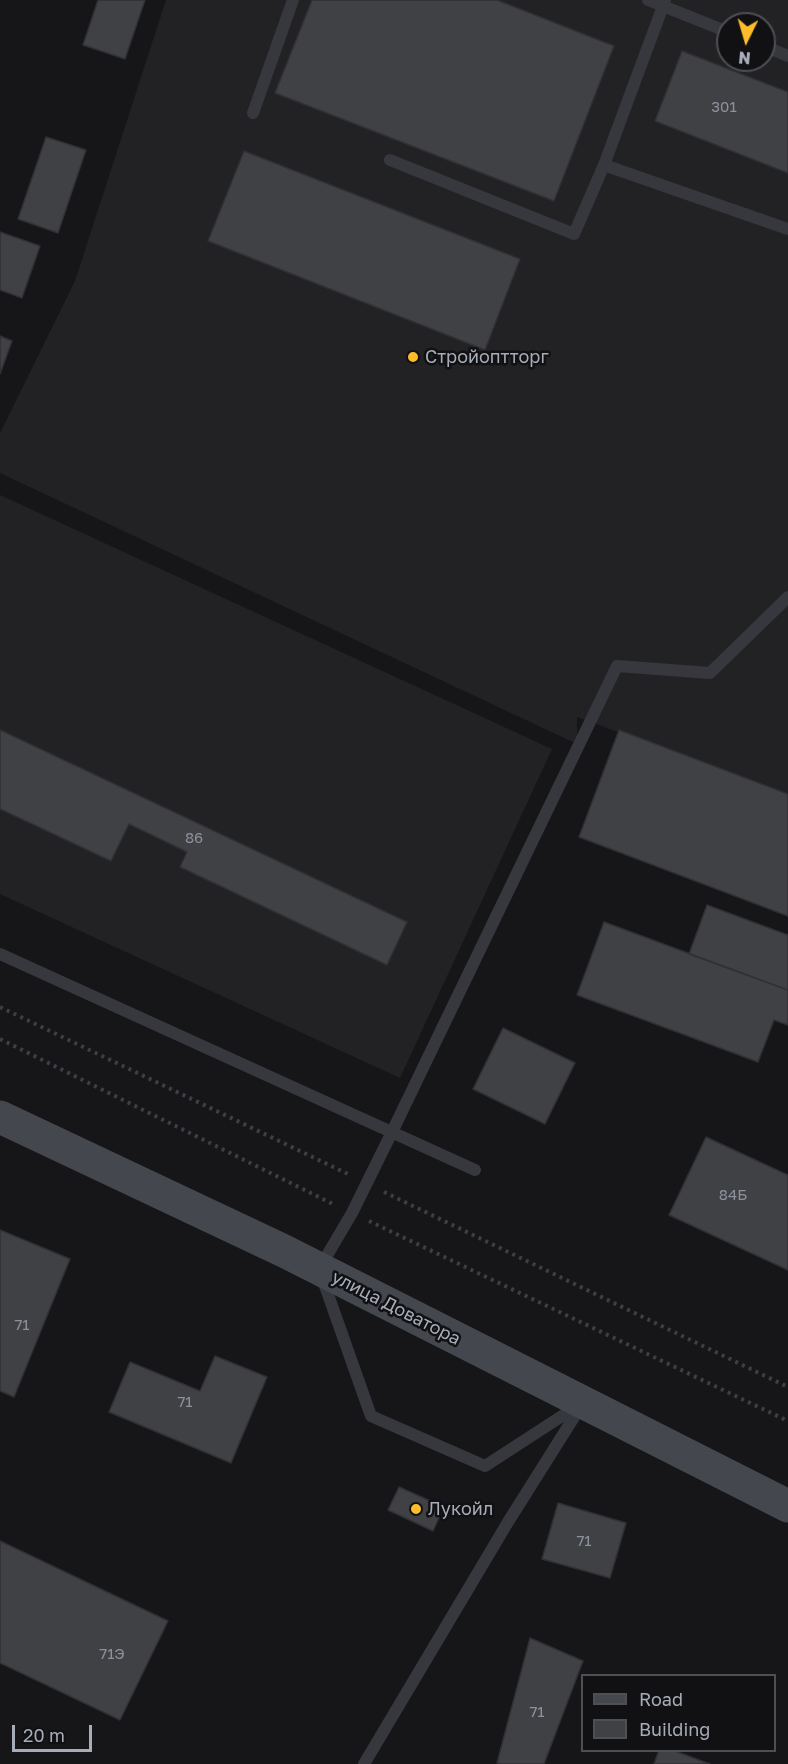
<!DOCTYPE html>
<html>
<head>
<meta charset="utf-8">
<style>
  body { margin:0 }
  #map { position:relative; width:788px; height:1764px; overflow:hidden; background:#161618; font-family:"Golos Text",sans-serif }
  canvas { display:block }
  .legend { position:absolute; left:581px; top:1674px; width:195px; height:78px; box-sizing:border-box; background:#111113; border:2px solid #4d4f55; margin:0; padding:8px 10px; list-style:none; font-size:18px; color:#a7acb9 }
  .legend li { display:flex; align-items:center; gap:12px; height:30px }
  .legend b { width:30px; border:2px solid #4d4f55 }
  .north { position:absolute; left:716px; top:12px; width:60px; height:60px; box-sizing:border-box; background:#111113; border:2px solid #4d4f55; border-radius:50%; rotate:185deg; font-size:16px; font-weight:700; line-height:24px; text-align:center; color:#a7acb9 }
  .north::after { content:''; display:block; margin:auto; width:21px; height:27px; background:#fdbd2a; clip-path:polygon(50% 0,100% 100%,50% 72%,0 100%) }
  .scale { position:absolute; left:12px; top:1725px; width:80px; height:27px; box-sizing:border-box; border:3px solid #a7acb9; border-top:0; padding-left:8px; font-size:18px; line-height:21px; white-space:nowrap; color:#a7acb9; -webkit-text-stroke:4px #111113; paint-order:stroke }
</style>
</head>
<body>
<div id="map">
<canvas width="788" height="1764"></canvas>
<ul class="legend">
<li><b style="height:8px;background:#45474e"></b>Road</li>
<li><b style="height:16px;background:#404145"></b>Building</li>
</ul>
<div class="north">N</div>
<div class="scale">20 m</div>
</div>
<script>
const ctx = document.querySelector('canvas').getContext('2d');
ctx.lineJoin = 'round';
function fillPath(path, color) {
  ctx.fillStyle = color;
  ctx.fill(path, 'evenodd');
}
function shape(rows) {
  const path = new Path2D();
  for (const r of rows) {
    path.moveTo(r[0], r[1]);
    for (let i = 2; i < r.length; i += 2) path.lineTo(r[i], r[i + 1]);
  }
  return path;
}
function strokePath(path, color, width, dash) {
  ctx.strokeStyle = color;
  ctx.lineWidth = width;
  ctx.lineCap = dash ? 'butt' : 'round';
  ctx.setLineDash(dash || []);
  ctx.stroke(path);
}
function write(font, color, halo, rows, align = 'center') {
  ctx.font = font + ' "Golos Text",sans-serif';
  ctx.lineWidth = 5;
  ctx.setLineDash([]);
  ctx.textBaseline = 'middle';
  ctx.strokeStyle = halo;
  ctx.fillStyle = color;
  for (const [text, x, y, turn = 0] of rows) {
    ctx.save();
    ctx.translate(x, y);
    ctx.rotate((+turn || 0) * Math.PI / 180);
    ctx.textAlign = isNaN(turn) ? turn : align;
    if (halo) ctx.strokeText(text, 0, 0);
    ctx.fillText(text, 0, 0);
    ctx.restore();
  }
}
fillPath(shape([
  [166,0,788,0,788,794,577,717,577,744,0,473,0,433,75,281],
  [728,24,764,24,764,60,728,60],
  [0,495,552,749,400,1078,0,894]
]), '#222225');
const building = shape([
  [98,0,145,0,125,59,83,45,98,0],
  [312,0,497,0,614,46,554,201,275,93,312,0],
  [682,51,788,92,788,173,655,121,682,51],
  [46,137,86,150,58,233,18,219,46,137],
  [244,151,520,259,485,350,208,241,244,151],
  [0,232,40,246,22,298,0,290,0,232],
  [0,336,12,341,0,374,0,336],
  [0,730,407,922,387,965,180,867,187,852,129,824,111,861,0,809,0,730],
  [619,730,788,794,788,916,579,837,619,730],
  [707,905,788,935,788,990,689,954,707,905],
  [604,922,788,990,788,1025,774,1020,758,1062,577,995,604,922],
  [503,1028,575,1063,545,1124,473,1089,503,1028],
  [706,1137,788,1175,788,1270,669,1215,706,1137],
  [0,1230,70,1259,14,1397,0,1391,0,1230],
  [215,1356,267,1377,231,1463,109,1412,130,1362,200,1391,215,1356],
  [399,1487,444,1507,433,1531,388,1510,399,1487],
  [558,1503,626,1523,610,1578,542,1559,558,1503],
  [0,1541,168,1621,120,1720,0,1663,0,1541],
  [530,1638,583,1661,544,1764,502,1764,497,1763,530,1638],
  [659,1750,672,1750,710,1764,654,1764,659,1750]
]);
fillPath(building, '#404145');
strokePath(building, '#303035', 1.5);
strokePath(shape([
  [0,1007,350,1175],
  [0,1039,335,1205],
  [384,1192,788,1387],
  [369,1221,788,1421]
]), '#3d3f45', 4, [3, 4.5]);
strokePath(shape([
  [648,0,663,6,665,0],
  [764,46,788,56],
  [253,113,293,0],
  [390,160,574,234,604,165,788,229],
  [604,165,663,6,728,32],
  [0,954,475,1170],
  [579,1405,485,1466,371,1416,319,1269,352,1213,392,1132,617,666,710,673,788,597],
  [364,1764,508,1522,581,1406]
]), '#37383e', 12);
strokePath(shape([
  [0,1117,284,1251,788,1506]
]), '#45474e', 33);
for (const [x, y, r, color] of [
  [413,357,6,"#fdbd2a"],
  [416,1509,6,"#fdbd2a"]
]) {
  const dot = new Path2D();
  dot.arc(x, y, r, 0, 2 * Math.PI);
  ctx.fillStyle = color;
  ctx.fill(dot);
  strokePath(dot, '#111113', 2);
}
write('15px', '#8d919c', null, [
  ["301",724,107],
  ["86",194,838],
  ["84Б",733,1195],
  ["71",22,1325],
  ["71",185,1402],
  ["71",584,1541],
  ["71Э",112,1654],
  ["71",537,1712]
]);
write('18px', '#a7acb9', '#111113', [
  ["Стройоптторг",425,357],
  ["Лукойл",428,1509]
], 'left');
write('18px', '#a7acb9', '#111113', [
  ["улица Доватора",396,1308,27]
]);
</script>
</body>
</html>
